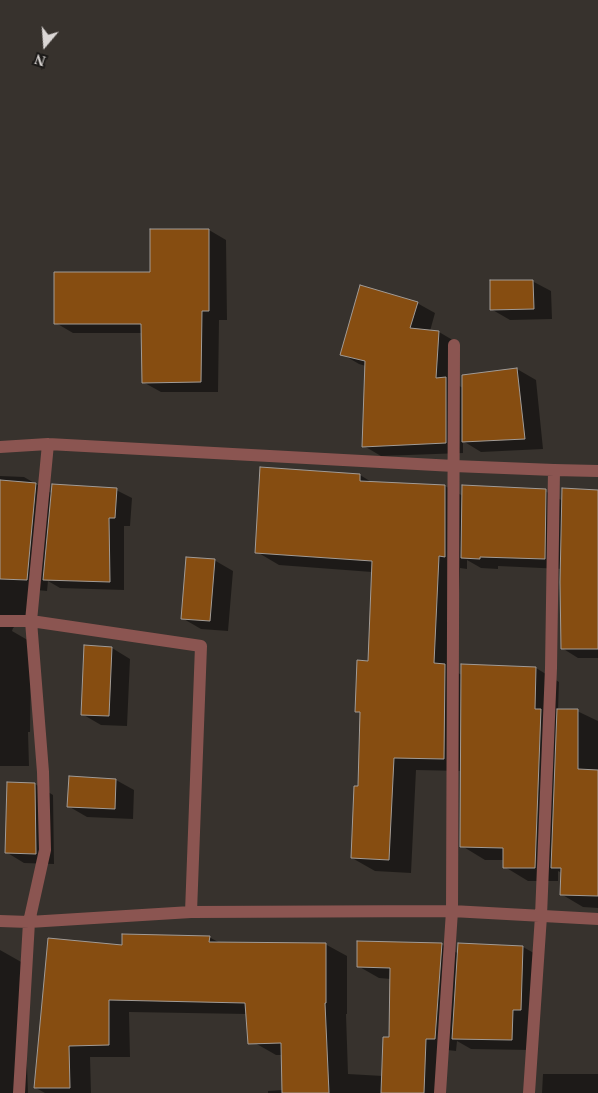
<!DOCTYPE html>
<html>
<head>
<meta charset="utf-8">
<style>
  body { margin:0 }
  #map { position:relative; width:598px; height:1093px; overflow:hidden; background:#37322d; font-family:"Times New Roman",serif }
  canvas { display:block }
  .north { position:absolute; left:20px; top:20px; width:50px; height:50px; -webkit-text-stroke:4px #1c1a18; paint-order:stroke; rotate:198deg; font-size:14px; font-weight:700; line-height:20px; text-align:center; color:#dbd7d5 }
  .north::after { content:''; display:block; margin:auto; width:18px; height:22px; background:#dbd7d5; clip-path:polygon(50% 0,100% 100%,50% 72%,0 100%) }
</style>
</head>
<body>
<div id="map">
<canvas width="598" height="1093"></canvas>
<div class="north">N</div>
</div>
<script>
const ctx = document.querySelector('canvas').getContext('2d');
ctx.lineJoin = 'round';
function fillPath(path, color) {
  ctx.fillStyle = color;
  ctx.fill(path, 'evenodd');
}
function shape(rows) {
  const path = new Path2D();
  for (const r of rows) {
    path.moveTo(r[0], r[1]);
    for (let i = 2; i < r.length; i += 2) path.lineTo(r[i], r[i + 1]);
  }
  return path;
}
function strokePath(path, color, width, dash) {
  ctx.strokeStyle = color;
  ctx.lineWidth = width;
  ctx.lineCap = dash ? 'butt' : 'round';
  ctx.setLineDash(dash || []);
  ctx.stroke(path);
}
fillPath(shape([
  [209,230,226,240,227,320,219,320,218,392,161,392,143,382,143,333,73,333,56,323,152,273],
  [532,281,551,291,552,319,510,320,491,309],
  [417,303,435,313,430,331,439,332,456,342,454,383,463,388,517,369,536,380,543,449,481,452,463,441,463,453,381,456,364,446,366,366,359,364,342,354],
  [360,475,373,483,445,486,463,496,545,491,563,501,598,491,598,658,578,658,562,648,563,569,498,566,498,569,481,568,467,560,467,569,460,568,456,672,462,675,536,668,559,682,558,710,577,711,598,721,598,908,583,907,561,894,562,873,558,871,558,881,528,881,505,867,505,860,485,860,462,846,462,771,416,770,411,873,375,871,352,858,359,787,362,714,356,711,369,662,372,572,279,565,257,552],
  [0,476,24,477,53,494,116,490,132,498,130,526,124,526,124,590,60,588,48,581,47,591,36,590,36,622,17,625,13,628,12,631,31,642,30,732,28,732,29,766,0,766],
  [214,560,233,571,228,631,201,629,182,618],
  [85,647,112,648,130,659,127,726,101,725,82,714],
  [116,780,134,790,133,819,87,817,68,806],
  [35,784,53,795,54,864,24,863,6,852],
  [209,937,220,943,325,944,347,956,347,1014,346,1014,348,1074,383,1076,390,1038,391,979,379,978,358,966,441,944,459,954,523,947,541,957,530,1050,471,1049,457,1041,456,1051,447,1050,445,1093,268,1093,268,1091,283,1090,282,1055,276,1055,255,1043,247,1014,129,1012,130,1057,90,1057,91,1093,45,1093,36,1088,123,947],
  [0,950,23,963,28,1093,0,1093],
  [543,1074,598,1074,598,1093,542,1093]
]), '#0007');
const building = shape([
  [150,229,209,229,209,311,202,311,201,382,142,383,141,324,54,324,54,272,150,272,150,229],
  [490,280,533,280,534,309,490,310,490,280],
  [360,285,418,302,410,328,439,331,436,378,446,377,446,443,362,447,365,361,340,355,360,285],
  [517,368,525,439,462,442,462,375,517,368],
  [260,467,360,474,360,481,445,485,445,557,439,556,434,663,445,664,444,759,394,758,389,860,351,858,354,786,358,786,360,712,355,712,357,660,368,661,372,561,255,553,260,467],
  [0,480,36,483,27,580,0,579,0,480],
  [52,484,117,488,115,518,109,518,110,582,43,580,52,484],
  [462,485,546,489,545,559,480,557,480,559,461,558,462,485],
  [562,488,598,490,598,649,561,649,560,582,562,488],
  [186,557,215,559,210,621,181,619,186,557],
  [84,645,112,647,109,716,81,715,84,645],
  [461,664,536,667,535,709,541,709,535,868,503,868,503,848,460,847,461,664],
  [557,709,578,709,578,769,598,770,598,896,560,895,561,868,551,868,557,709],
  [69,776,116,779,115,809,67,807,69,776],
  [7,782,35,783,36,854,5,853,7,782],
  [122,934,210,936,209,942,326,943,326,1003,325,1003,329,1093,282,1093,281,1043,248,1044,245,1003,109,1000,109,1045,69,1046,70,1088,34,1088,48,938,122,945,122,934],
  [357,941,442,943,435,1039,426,1039,424,1093,381,1093,383,1037,389,1037,390,968,357,967,357,941],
  [458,943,523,946,521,1010,513,1010,512,1040,452,1039,458,943]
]);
fillPath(building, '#864d11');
strokePath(building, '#a19b96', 1);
strokePath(shape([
  [0,447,48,444,454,466,554,470,598,471],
  [0,621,31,621,201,646,191,912],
  [0,921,29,922,191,912,452,911,598,919],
  [19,1093,29,922,45,850,43,772,31,621,48,444],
  [440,1093,452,911,454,345],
  [529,1093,541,916,551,668,554,470]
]), '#8b5551', 12);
</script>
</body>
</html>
